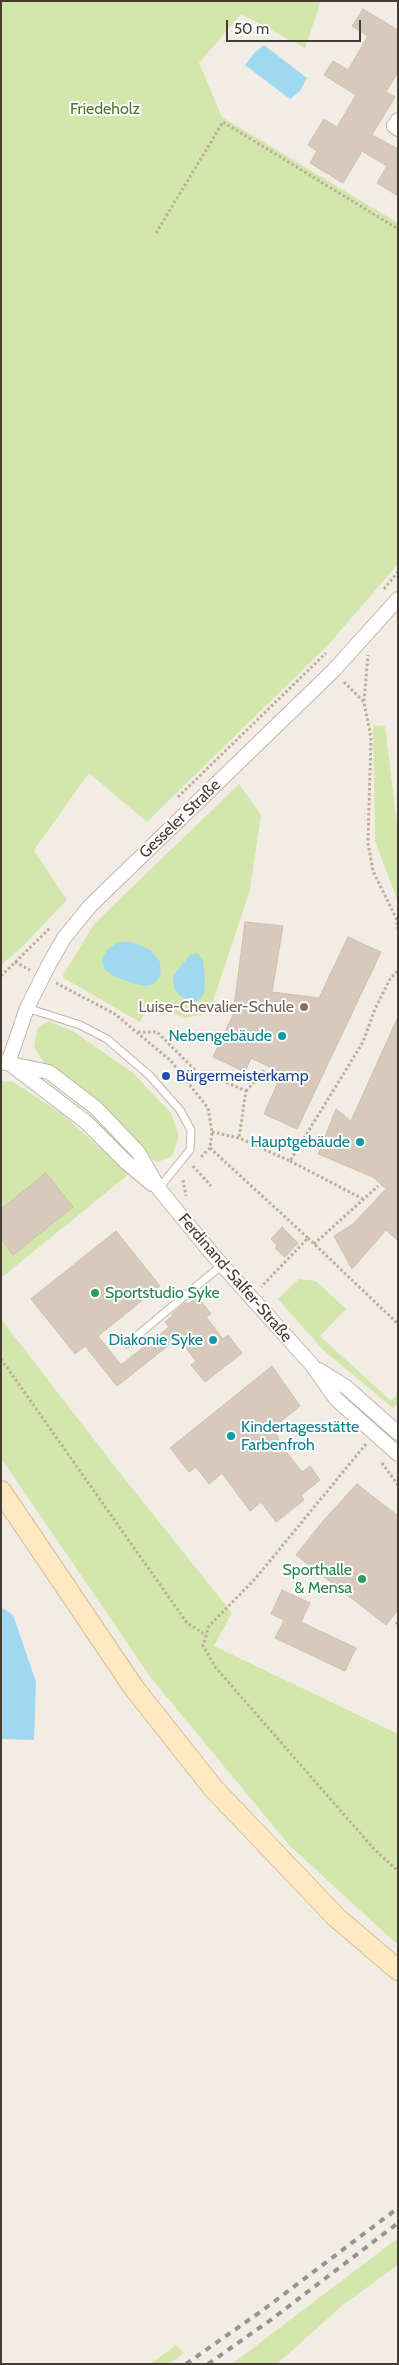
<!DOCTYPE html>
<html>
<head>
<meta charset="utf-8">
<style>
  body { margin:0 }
  #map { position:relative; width:399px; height:2365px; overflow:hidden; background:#f2ede4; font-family:Cabin,sans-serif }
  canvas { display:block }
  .frame { position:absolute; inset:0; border:2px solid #453c34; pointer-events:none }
  .scale { position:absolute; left:226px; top:20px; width:135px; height:22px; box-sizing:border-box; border:2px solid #453c34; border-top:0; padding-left:6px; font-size:15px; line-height:18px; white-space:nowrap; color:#453c34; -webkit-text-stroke:4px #fff; paint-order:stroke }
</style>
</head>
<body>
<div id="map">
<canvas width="399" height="2365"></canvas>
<div class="frame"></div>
<div class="scale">50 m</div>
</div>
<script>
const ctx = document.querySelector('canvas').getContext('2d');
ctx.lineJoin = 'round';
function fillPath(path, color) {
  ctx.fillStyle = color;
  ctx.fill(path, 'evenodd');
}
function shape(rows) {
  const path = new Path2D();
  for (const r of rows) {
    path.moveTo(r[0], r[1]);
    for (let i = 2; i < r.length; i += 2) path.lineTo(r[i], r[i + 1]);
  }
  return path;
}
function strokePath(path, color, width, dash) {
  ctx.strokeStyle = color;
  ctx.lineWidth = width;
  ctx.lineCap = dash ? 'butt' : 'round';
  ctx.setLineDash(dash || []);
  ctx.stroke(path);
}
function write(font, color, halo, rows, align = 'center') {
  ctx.font = font + ' Cabin,sans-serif';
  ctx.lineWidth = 4;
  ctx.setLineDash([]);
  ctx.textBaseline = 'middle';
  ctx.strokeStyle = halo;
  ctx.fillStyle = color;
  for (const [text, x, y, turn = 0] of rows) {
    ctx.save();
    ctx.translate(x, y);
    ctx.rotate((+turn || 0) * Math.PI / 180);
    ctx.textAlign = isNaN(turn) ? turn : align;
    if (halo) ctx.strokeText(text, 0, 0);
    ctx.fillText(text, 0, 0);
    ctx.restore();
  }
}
fillPath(shape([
  [1,1,321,1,305,48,241,14,199,63,222,117,398,223,398,564,329,644,147,822,89,773,34,850,67,900,21,948,1,965],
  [373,725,385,726,398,832,398,902,375,841],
  [239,784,261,815,250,890,209,1013,186,1018,149,1004,140,1022,62,977,94,924],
  [151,950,160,963,161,975,145,986,115,977],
  [48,1021,73,1031,133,1073,171,1113,179,1136,172,1156,158,1162,151,1159,132,1137,88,1095,44,1063,34,1047,37,1029],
  [1,1081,13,1082,61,1113,129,1174,1,1278],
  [299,1279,316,1281,346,1309,320,1336,391,1401,398,1394,398,1403,393,1408,323,1350,278,1299],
  [1,1319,116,1468,232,1613,214,1646,398,1734,398,1945,290,1846,151,1678,1,1458],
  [398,2238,398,2265,344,2304,277,2364,232,2364],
  [176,2345,184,2353,169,2364,150,2364]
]), '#d3e7ad');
fillPath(shape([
  [264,45,307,78,300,91,290,99,245,65,255,52],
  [118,942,132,942,151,950,160,962,161,975,154,984,145,986,135,984,115,977,104,969,102,959,107,950],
  [198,953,203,961,205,979,204,994,196,1002,180,996,174,988,173,976,190,955],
  [1,1607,13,1615,36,1682,34,1740,1,1739]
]), '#a0d8f0');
const building = shape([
  [363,9,398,30,398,72,386,92,395,97,372,135,398,149,398,196,377,183,387,166,362,151,343,183,310,163,317,151,308,145,324,119,337,127,356,95,324,75,333,61,348,70,368,36,352,26,363,9],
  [245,922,283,926,272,992,319,998,348,937,381,952,297,1129,264,1114,282,1073,251,1058,245,1072,213,1057,233,1015,245,922],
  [398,1017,398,1241,386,1230,352,1269,334,1236,353,1224,386,1189,373,1177,318,1154,336,1109,351,1121,398,1017],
  [46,1173,73,1207,13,1255,1,1239,1,1209,46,1173],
  [282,1227,298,1243,285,1257,275,1248,277,1245,271,1239,282,1227],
  [116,1231,160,1286,98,1336,121,1365,169,1327,165,1322,173,1315,172,1314,186,1302,188,1304,198,1297,211,1314,206,1317,223,1339,228,1335,242,1353,205,1382,191,1365,196,1361,178,1338,117,1386,85,1346,75,1354,31,1299,116,1231],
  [272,1366,300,1406,274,1427,280,1444,302,1472,310,1466,320,1480,301,1495,304,1500,276,1522,261,1502,250,1511,222,1473,209,1484,196,1467,189,1472,170,1448,272,1366],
  [357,1484,398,1516,398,1610,386,1625,296,1555,324,1520,357,1484],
  [282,1590,310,1603,301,1622,356,1648,345,1671,275,1638,284,1620,271,1614,282,1590]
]);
fillPath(building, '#d7cabd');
strokePath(building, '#cfbead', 1);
const lane = shape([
  [27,1008,80,1025,107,1039,149,1075,180,1110,191,1130,190,1150,159,1188],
  [127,1344,222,1265]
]);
const street = shape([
  [398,120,394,126,398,129],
  [1,1062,49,1072,96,1108,138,1152,159,1189,213,1255,312,1365,336,1399,398,1454],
  [8,1063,27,1008,48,966,64,938,90,906,334,670,398,599],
  [14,1067,86,1122,127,1163,152,1184],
  [319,1370,346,1387,398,1433]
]);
const secondary = shape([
  [1,1491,134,1688,213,1788,336,1917,398,1970]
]);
strokePath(lane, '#c1b6aa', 9);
strokePath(street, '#c1b6aa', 16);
strokePath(secondary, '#d6be96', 22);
strokePath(shape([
  [156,233,223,122,398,229],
  [384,589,398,572],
  [344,682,364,702,371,738,368,843,373,871,397,920,398,929],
  [364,701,368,655],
  [178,797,326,653],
  [15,962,30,970],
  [1,976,50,928],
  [56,983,115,1014,171,1061,208,1108,212,1132,210,1148,200,1158],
  [138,1032,157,1032,198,1073,187,1082],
  [198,1073,219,1079,246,1091,239,1138],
  [246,1091,265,1070],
  [212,1132,239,1138,290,1161,363,1042,375,1009,390,979,398,971],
  [210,1148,308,1238,261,1287],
  [290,1161,363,1199],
  [193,1166,211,1186],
  [183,1180,186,1196],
  [308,1238,398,1324],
  [314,1244,378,1186],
  [1,1359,187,1623,206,1635],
  [366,1444,255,1579,209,1626,203,1646,216,1668,374,1849,398,1871],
  [382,1463,398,1485],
  [396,1624,398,1622]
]), '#bfad98', 3, [2.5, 2.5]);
strokePath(lane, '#fff', 7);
strokePath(street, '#fff', 14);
strokePath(secondary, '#ffe9c2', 20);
strokePath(shape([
  [186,2364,263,2310,398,2208],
  [208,2364,272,2319,398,2223]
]), '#949494', 4, [6, 6]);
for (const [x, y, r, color] of [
  [304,1007,5,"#8d6e63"],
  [282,1036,5,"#0f9aa8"],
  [166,1076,5,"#1a4fb4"],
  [360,1142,5,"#0f9aa8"],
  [95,1293,5,"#2e9e5b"],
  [213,1340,5,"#0f9aa8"],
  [231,1436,5,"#0f9aa8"],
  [362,1579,5,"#2e9e5b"]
]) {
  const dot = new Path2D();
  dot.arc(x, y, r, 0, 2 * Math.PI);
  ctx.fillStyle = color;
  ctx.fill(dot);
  strokePath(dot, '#fff', 2);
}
write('16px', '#4e7628', '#fff', [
  ["Friedeholz",105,109]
]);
write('16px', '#453c34', '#fff', [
  ["Gesseler Straße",180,819,-44],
  ["Ferdinand-Salfer-Straße",235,1278,49]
]);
write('16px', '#785e54', '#fff', [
  ["Luise-Chevalier-Schule",294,1007]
], 'right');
write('16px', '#0d838f', '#fff', [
  ["Nebengebäude",272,1036],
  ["Hauptgebäude",350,1142],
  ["Diakonie Syke",203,1340],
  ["Kindertagesstätte",241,1427,"left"],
  ["Farbenfroh",241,1445,"left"]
], 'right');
write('16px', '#164399', '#fff', [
  ["Bürgermeisterkamp",176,1076]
], 'left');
write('16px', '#27864d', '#fff', [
  ["Sportstudio Syke",105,1293],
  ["Sporthalle",352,1570,"right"],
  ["& Mensa",352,1588,"right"]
], 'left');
</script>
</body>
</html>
